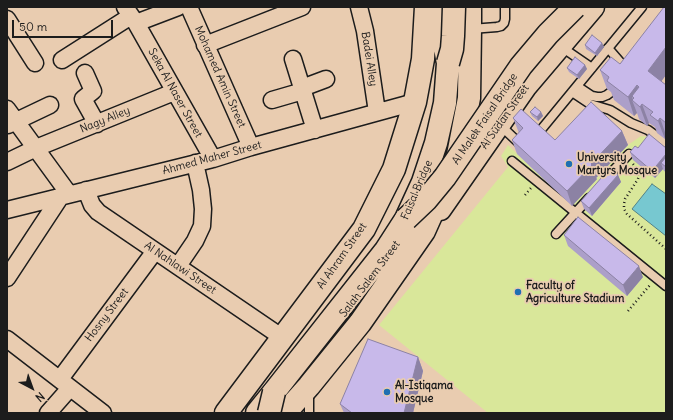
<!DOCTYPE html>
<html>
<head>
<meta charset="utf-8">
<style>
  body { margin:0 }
  #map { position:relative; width:673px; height:420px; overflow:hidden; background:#e9ccb0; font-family:Delius,sans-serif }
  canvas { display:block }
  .frame { position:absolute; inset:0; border:8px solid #1c1c1c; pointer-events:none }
  .north { position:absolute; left:12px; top:368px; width:40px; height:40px; -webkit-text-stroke:3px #e9ccb0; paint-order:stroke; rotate:139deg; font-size:11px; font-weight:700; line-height:16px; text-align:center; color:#1c1c1c }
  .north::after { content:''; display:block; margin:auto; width:14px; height:18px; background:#1c1c1c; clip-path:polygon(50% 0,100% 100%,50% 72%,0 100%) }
  .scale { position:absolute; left:12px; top:20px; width:101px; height:18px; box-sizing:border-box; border:2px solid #1c1c1c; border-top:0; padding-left:5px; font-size:12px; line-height:14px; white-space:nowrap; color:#1c1c1c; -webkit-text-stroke:3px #e9ccb0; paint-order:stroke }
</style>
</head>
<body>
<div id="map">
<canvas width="673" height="420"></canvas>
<div class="frame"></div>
<div class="north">N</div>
<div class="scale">50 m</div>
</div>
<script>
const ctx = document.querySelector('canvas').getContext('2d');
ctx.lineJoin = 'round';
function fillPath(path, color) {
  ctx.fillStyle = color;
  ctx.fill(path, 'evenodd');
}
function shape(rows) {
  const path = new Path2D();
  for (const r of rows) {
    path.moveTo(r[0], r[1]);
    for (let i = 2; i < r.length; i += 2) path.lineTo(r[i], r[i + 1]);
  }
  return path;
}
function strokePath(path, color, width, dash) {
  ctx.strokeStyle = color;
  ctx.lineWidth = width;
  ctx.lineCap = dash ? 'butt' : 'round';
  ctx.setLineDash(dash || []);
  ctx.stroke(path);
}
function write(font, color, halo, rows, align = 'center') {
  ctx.font = font + ' Delius,sans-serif';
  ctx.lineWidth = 3.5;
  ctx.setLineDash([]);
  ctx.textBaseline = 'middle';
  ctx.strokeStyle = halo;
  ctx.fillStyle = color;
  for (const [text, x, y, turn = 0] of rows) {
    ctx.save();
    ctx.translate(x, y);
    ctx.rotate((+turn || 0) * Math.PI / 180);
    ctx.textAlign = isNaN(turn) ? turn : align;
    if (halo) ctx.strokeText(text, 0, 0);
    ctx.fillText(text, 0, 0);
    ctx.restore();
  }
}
fillPath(shape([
  [641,136,652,137,666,147,666,413,488,413,379,325,508,167,501,156,508,145,572,205,597,179,596,178,628,145]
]), '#d9e79a');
const water = shape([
  [652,184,666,194,666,236,632,209,652,184]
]);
fillPath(water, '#77c8d0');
strokePath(water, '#538388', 1);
const lane = shape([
  [471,29,497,27,501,26,504,23,505,19,505,7],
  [560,46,592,68],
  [608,48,621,63,623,72],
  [577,86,592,96,597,97,602,97,607,95,611,92],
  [572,92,590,104,610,110,631,123,648,130,666,143],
  [500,125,520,144],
  [540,131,642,7],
  [512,161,666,286],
  [606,178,629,154],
  [556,234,589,198],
  [309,394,309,413]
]);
const street = shape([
  [125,7,136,23,213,159],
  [189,7,251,147],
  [359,7,365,31,377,112],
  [7,19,35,63],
  [136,23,178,7],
  [205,45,302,7],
  [293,59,315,130],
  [62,60,131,16],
  [85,73,93,91,83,99,97,124],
  [302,88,326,79],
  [272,100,303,91],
  [7,109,69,194],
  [8,125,50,105],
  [7,162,36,148,174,92],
  [86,190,92,205,98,212,283,338],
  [7,210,213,159,251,147,415,102],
  [178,266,195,241,202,226,203,209,201,190,195,163],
  [7,278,61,196],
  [7,339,103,413],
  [60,379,155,251],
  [48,413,70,388]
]);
const primary = shape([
  [440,209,525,87,593,7]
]);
const highway = shape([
  [226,413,364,229,394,169,415,102,423,59,426,7],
  [257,413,274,392,386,250,406,219,423,182,436,143,445,103,448,63,443,38,440,7],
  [285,413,309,386,360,323,424,231,458,155,469,98,470,29,470,7]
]);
strokePath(lane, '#1c1c1c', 11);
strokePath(street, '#1c1c1c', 19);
strokePath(primary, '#1c1c1c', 25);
strokePath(highway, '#1c1c1c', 25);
strokePath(shape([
  [633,164,638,170,639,176,638,179,625,199,624,204,624,209,627,214,666,249],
  [525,195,531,188],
  [628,311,650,285]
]), '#1c1c1c', 2.5, [1, 3]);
strokePath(lane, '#e9ccb0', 8);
strokePath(street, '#e9ccb0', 16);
strokePath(primary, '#e9ccb0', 22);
strokePath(highway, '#e9ccb0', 22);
const primaryBridge = shape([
  [448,63,452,49,453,36,454,7],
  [406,219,426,200,445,177,521,66,548,34,575,7]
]);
const highwayBridge = shape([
  [269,413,274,392]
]);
strokePath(primaryBridge, '#1c1c1c', 25, []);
strokePath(highwayBridge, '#1c1c1c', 25, []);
strokePath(primaryBridge, '#e9ccb0', 22);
strokePath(highwayBridge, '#e9ccb0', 22);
fillPath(shape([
  [666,7,666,75,661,81,666,85,666,138,665,139,657,133,655,127,649,123,647,126,639,119,637,113,634,116,614,100,611,92,607,89,600,70,620,64],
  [602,43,604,47,597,56,586,49,585,45],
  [585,65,587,69,579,79,569,72,567,68],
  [530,112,541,112,543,116,538,121,532,116],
  [513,118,555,140,622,131,628,145,596,178,597,179,572,206,517,154,512,140,519,133],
  [638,148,666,148,666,172,664,171,663,169,655,178,633,160,630,152],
  [618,175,621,182,592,216,584,209,581,201],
  [564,235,643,277,627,296,568,246],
  [418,357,423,371,413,413,344,413,340,404]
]), '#ac9fc9');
fillPath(shape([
  [602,43,604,47,597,56,595,53],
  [666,47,666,75,655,90,648,71],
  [585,65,587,69,579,79,577,75],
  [637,85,644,104,642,104,649,123,647,126,640,107,634,98,632,96,633,101,632,100,637,113,634,116,628,97],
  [541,112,543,116,538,121,537,117],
  [660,118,666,135,666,138,665,139,658,121],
  [622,131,628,145,596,178,597,179,572,206,567,191,591,164],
  [666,154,666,165,661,163,663,169,655,178,652,171],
  [618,175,621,182,592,216,589,208],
  [639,266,643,277,627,296,623,285],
  [418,357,423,371,413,413,404,413]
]), '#8c82a4');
const building = shape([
  [664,7,666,7,666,47,648,71,666,85,666,123,660,118,658,121,650,115,653,112,642,104,640,107,632,100,634,98,632,96,639,87,637,85,628,97,607,81,609,77,600,70,611,57,620,64,664,7],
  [592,35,602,43,595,53,585,45,592,35],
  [575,57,585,65,577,75,567,68,575,57],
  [591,102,622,131,591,164,592,165,567,191,512,140,523,128,513,118,521,109,555,140,591,102],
  [535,107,541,112,537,117,530,112,535,107],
  [649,134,666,148,666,154,652,171,630,152,635,146,638,148,649,134],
  [666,157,666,167,661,163,666,157],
  [610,168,618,175,589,208,581,201,610,168],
  [578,217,639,266,623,285,564,235,578,217],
  [368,339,418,357,404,413,352,413,340,404,368,339]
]);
fillPath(building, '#c8b9ea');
strokePath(building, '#8c82a4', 1);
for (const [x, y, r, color] of [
  [569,164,4,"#1f6fb2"],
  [518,292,4,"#1f6fb2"],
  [387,392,4,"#1f6fb2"]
]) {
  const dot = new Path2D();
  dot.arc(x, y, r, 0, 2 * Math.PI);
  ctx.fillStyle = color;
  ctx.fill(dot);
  strokePath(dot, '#e9ccb0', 1.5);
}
write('11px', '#1c1c1c', '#e9ccb0', [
  ["Badei Alley",369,59,81],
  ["Mohamed Amin Street",220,77,66],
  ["Seka Al Naser Street",175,93,61],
  ["Al Sudan Street",505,117,-55],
  ["Al Malek Faisal Bridge",485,119,-56],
  ["Nagy Alley",105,120,-22],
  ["Ahmed Maher Street",212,158,-15],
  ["Faisal Bridge",417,190,-67],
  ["Al Ahram Street",342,256,-55],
  ["Al Nahlawi Street",180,268,34],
  ["Salah Salem Street",370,279,-53],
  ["Hosny Street",107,315,-53]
]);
write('bold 11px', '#1c1c1c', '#e9ccb0', [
  ["University",577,158],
  ["Martyrs Mosque",577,171],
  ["Faculty of",526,286],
  ["Agriculture Stadium",526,299],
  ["Al-Istiqama",395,386],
  ["Mosque",395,399]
], 'left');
</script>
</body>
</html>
